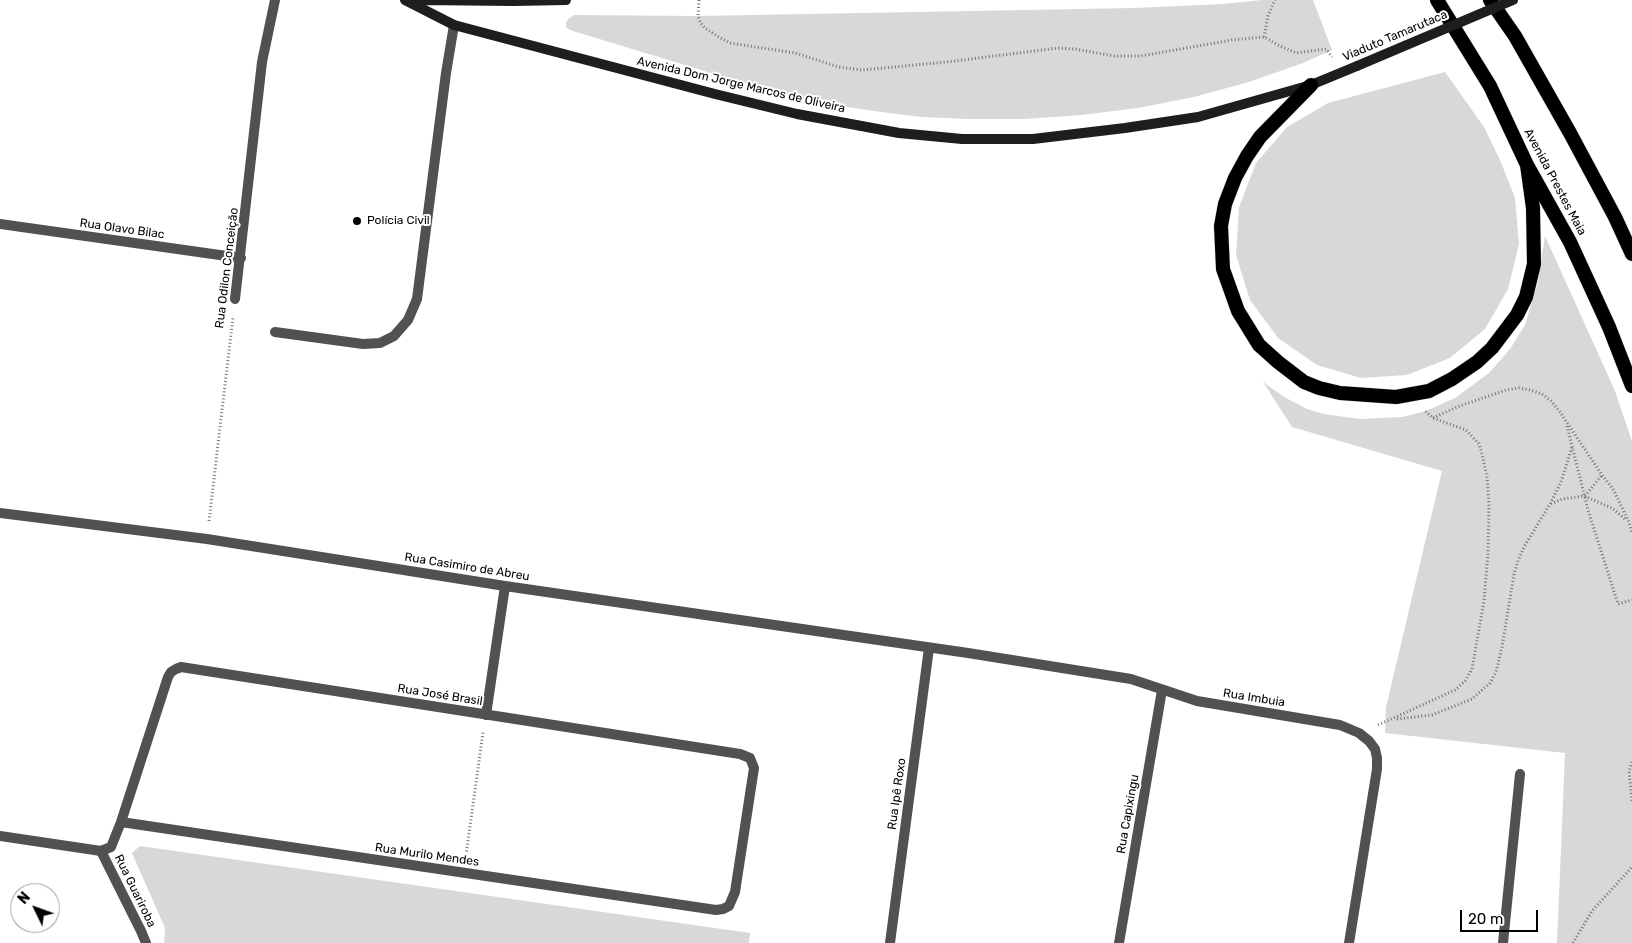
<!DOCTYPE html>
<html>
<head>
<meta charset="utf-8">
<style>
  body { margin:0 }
  #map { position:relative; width:1632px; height:943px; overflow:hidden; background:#fff; font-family:Rubik,sans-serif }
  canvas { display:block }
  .north { position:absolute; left:10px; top:883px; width:50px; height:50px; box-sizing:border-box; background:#fff; border:1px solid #999; border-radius:50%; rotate:312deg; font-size:14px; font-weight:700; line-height:20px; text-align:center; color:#000 }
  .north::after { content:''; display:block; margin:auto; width:18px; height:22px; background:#000; clip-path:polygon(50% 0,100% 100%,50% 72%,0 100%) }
  .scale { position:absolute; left:1460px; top:910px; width:78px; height:22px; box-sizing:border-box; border:2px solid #000; border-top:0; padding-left:6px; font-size:15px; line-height:18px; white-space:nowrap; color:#000; -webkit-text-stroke:4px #fff; paint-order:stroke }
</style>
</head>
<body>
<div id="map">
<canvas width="1632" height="943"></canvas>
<div class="north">N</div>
<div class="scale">20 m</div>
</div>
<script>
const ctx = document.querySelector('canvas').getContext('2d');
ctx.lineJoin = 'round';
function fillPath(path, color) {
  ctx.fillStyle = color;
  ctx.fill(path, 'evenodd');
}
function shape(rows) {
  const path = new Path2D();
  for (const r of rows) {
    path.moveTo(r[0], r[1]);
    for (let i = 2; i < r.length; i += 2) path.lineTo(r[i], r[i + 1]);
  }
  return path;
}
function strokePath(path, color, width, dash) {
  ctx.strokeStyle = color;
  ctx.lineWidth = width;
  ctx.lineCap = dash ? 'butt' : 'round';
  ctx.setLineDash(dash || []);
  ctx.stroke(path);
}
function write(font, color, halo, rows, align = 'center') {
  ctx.font = font + ' Rubik,sans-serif';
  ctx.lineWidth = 4;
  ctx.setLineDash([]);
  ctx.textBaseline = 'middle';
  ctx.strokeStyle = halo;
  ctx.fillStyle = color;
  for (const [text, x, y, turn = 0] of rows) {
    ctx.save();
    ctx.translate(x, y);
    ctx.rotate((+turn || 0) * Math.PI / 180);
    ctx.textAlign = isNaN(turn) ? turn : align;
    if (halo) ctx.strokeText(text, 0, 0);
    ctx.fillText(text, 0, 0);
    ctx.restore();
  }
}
fillPath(shape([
  [1262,0,1313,0,1332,50,1303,63,1249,82,1194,97,1138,108,1082,115,1025,119,968,119,921,117,874,111,828,104,782,94,737,81,570,30,566,27,566,23,569,18,574,15,698,16,1134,8,1223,4],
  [1445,72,1484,127,1500,160,1515,198,1519,244,1508,289,1485,329,1450,358,1407,375,1361,378,1317,365,1278,338,1250,300,1236,255,1239,207,1256,163,1287,127,1328,103],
  [1545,236,1615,391,1632,441,1632,943,1557,943,1565,753,1385,733,1386,707,1442,471,1292,427,1263,382,1284,397,1307,409,1324,414,1360,419,1402,417,1426,411,1455,398,1489,373,1510,349,1525,325,1538,282],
  [140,846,750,933,749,943,164,943,165,928,132,853]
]), '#d8d8d8');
const trunk = shape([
  [1437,0,1490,86,1527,165,1570,242,1609,327,1632,386],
  [1490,0,1515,36,1570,133,1615,217,1632,254],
  [1311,85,1260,137,1247,156,1235,178,1225,204,1221,226,1223,269,1238,311,1259,345,1278,362,1304,382,1319,388,1340,393,1396,397,1429,391,1452,379,1477,362,1492,348,1517,315,1526,297,1534,264,1533,208,1527,165]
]);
strokePath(trunk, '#dbdbdb', 15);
strokePath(shape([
  [699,0,698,16,700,22,705,28,717,36,730,43,795,53,839,67,862,70,947,62,1058,48,1075,49,1114,56,1141,56,1232,40,1264,37,1280,46,1296,53,1326,49,1332,57],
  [1264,37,1268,16,1275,0],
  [1433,418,1457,407,1506,390,1519,388,1530,390,1542,394,1551,401,1560,412,1602,475,1613,489,1629,522,1632,534],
  [1567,426,1588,510,1618,604,1632,600],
  [1585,496,1602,475],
  [1551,504,1562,499,1584,496,1612,508,1626,520],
  [209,521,233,317],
  [1397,719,1432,715,1472,699,1490,683,1496,672,1502,647,1514,574,1518,561,1524,547,1550,504,1561,482,1572,447],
  [1378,725,1455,690,1465,681,1472,669,1484,601,1488,553,1489,506,1487,477,1482,454,1479,444,1466,430,1433,418,1425,411],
  [1632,762,1629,771,1632,801],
  [466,855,483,732],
  [1573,943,1592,911,1632,867]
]), '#737373', 3, [1, 2.5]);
strokePath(shape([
  [275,332,363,344,380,343,394,336,408,320,417,299,446,73,454,25],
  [101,851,141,931,146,943],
  [1503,943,1520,774]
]), '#515151', 10);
strokePath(shape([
  [0,224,241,258],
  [235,299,262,62,275,0],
  [0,513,207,539,505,586,968,653,1131,679,1197,701,1340,725,1359,733,1369,741,1375,749,1377,758,1377,769,1349,943],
  [486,715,505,586],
  [0,836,101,851,111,847,121,822,168,677,171,672,176,669,181,667,740,754,750,758,754,768,735,892,729,906,723,909,716,910,121,822],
  [890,943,929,648],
  [1119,943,1162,690]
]), '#515151', 10);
strokePath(shape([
  [405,0,454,25,715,94,797,114,899,133,962,139,1033,139,1125,128,1198,117,1311,85,1357,66],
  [421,0,514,1,566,0]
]), '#1e1e1e', 10);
strokePath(trunk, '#000', 14);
strokePath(shape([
  [1357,66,1513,0]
]), '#1e1e1e', 10);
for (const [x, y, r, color] of [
  [357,221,5,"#000"]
]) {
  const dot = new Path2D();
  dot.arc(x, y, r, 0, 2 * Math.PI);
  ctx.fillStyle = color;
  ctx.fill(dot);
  strokePath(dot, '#fff', 2);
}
write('12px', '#000', '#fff', [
  ["Viaduto Tamarutaca",1395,36,-23],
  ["Avenida Dom Jorge Marcos de Oliveira",741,85,13],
  ["Avenida Prestes Maia",1555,182,62],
  ["Rua Olavo Bilac",122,229,8],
  ["Rua Odilon Conceição",227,268,-83],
  ["Rua Casimiro de Abreu",467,567,9],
  ["Rua José Brasil",440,695,9],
  ["Rua Imbuia",1254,698,9],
  ["Rua Ipê Roxo",897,794,-82],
  ["Rua Capixingu",1128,814,-80],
  ["Rua Murilo Mendes",427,855,8],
  ["Rua Guariroba",135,891,64]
]);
write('12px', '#000', '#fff', [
  ["Polícia Civil",367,221]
], 'left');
</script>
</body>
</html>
